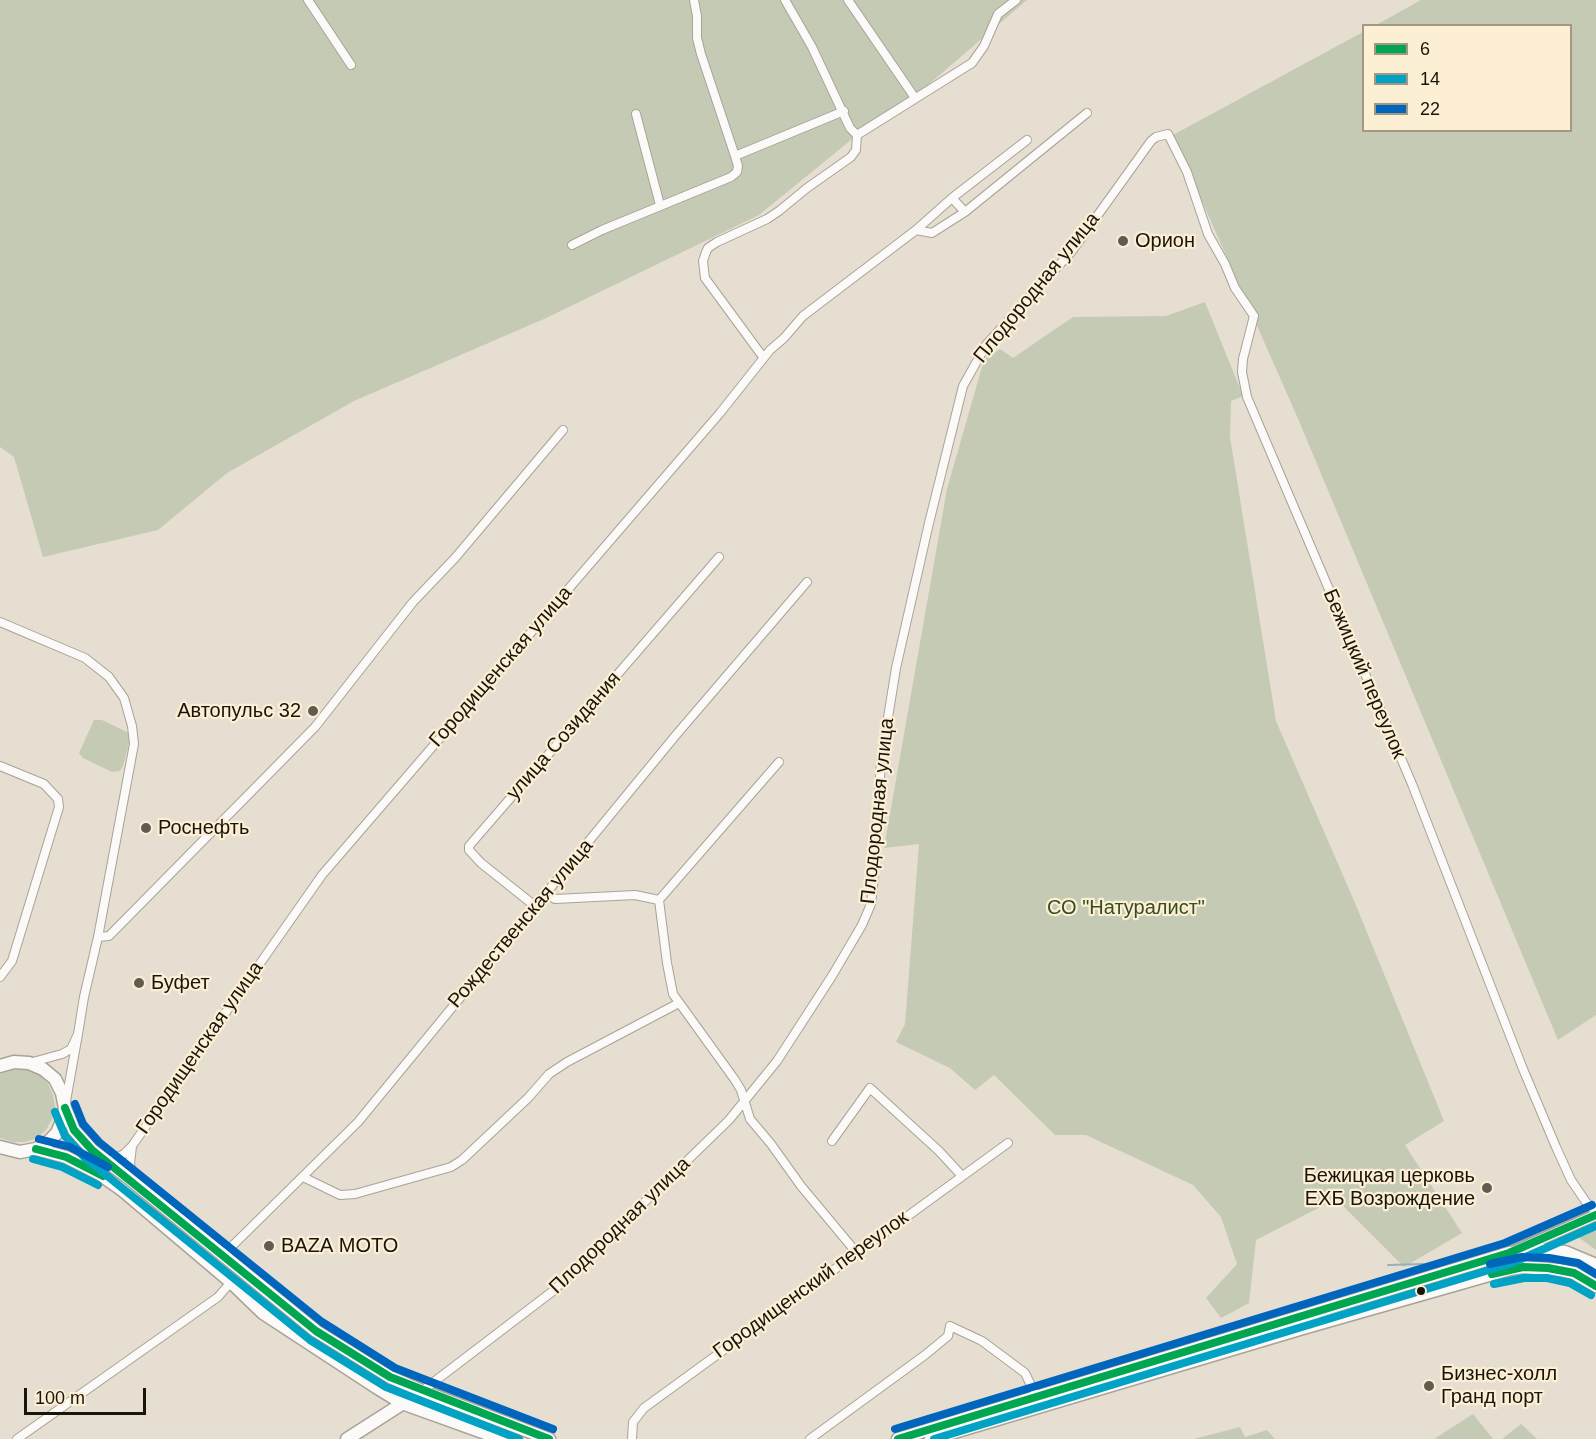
<!DOCTYPE html>
<html>
<head>
<meta charset="utf-8">
<style>
  body { margin:0 }
  #map { position:relative; width:1596px; height:1439px; overflow:hidden; background:#e6ded0; font-family:Helvetica,sans-serif }
  canvas { display:block }
  .legend { position:absolute; left:1362px; top:24px; width:210px; height:108px; box-sizing:border-box; background:#fcefd4; border:2px solid #a29884; margin:0; padding:8px 10px; list-style:none; font-size:18px; color:#1a150c }
  .legend li { display:flex; align-items:center; gap:12px; height:30px }
  .legend b { width:30px; border:2px solid #a29884 }
  .scale { position:absolute; left:24px; top:1388px; width:122px; height:27px; box-sizing:border-box; border:3px solid #1a150c; border-top:0; padding-left:8px; font-size:18px; line-height:21px; white-space:nowrap; color:#1a150c; -webkit-text-stroke:4px #fcefd4; paint-order:stroke }
</style>
</head>
<body>
<div id="map">
<canvas width="1596" height="1439"></canvas>
<ul class="legend">
<li><b style="height:8px;background:#00a651"></b>6</li>
<li><b style="height:8px;background:#01a2c4"></b>14</li>
<li><b style="height:8px;background:#0065bd"></b>22</li>
</ul>
<div class="scale">100 m</div>
</div>
<script>
const ctx = document.querySelector('canvas').getContext('2d');
ctx.lineJoin = 'round';
function fillPath(path, color) {
  ctx.fillStyle = color;
  ctx.fill(path, 'evenodd');
}
function shape(rows) {
  const path = new Path2D();
  for (const r of rows) {
    path.moveTo(r[0], r[1]);
    for (let i = 2; i < r.length; i += 2) path.lineTo(r[i], r[i + 1]);
  }
  return path;
}
function strokePath(path, color, width, dash) {
  ctx.strokeStyle = color;
  ctx.lineWidth = width;
  ctx.lineCap = dash ? 'butt' : 'round';
  ctx.setLineDash(dash || []);
  ctx.stroke(path);
}
function write(font, color, halo, rows, align = 'center') {
  ctx.font = font + ' Helvetica,sans-serif';
  ctx.lineWidth = 4.5;
  ctx.setLineDash([]);
  ctx.textBaseline = 'middle';
  ctx.strokeStyle = halo;
  ctx.fillStyle = color;
  for (const [text, x, y, turn = 0] of rows) {
    ctx.save();
    ctx.translate(x, y);
    ctx.rotate((+turn || 0) * Math.PI / 180);
    ctx.textAlign = isNaN(turn) ? turn : align;
    if (halo) ctx.strokeText(text, 0, 0);
    ctx.fillText(text, 0, 0);
    ctx.restore();
  }
}
fillPath(shape([
  [0,0,1027,0,914,97,857,135,759,215,544,319,354,401,227,473,158,530,43,557,14,457,0,447],
  [1421,0,1596,0,1596,1015,1558,1040,1299,421,1173,135,1363,32,1364,130,1570,130,1570,26,1376,25],
  [1205,302,1243,396,1231,401,1230,437,1276,721,1355,903,1444,1121,1405,1145,1462,1233,1404,1267,1336,1199,1256,1240,1249,1303,1221,1318,1206,1298,1237,1264,1221,1217,1193,1185,1086,1135,1055,1135,994,1075,975,1090,950,1068,896,1042,905,1024,919,844,884,848,947,489,984,360,1000,349,1013,358,1073,317,1166,316],
  [94,720,102,720,129,733,130,739,123,766,120,771,112,772,83,758,79,753],
  [17,1069,29,1070,40,1076,48,1084,53,1095,55,1107,52,1119,46,1130,37,1138,25,1142,13,1142,0,1138,0,1074],
  [1596,1228,1596,1250,1578,1237],
  [1473,1414,1493,1439,1434,1439],
  [1521,1424,1537,1439,1502,1439],
  [1240,1427,1245,1437,1267,1430,1275,1439,1194,1439]
]), '#c5cab5');
strokePath(shape([
  [1388,1265,1424,1264]
]), '#9bafb7', 2);
const street = shape([
  [308,0,351,65],
  [694,0,697,16,697,38,701,54,735,156],
  [848,0,915,98],
  [636,114,660,205],
  [857,135,972,63,984,46,998,14,1016,0],
  [952,198,1027,140],
  [965,212,1087,113],
  [572,245,602,230,731,177,737,172,738,166,735,156,844,111],
  [763,357,705,278,703,261,706,252,708,248,717,242,767,219,779,211,807,188,851,157,856,150,857,135,850,128,812,47,785,0],
  [0,622,85,658,109,677,124,698,132,726,134,744,98,937],
  [0,766,44,784,58,799,59,807,12,961,0,977],
  [545,894,555,899,635,895,659,900],
  [659,900,667,963,673,994,735,1080,741,1090,750,1119,771,1144,801,1186,856,1252],
  [659,900,779,762],
  [535,906,481,863,469,850,469,846,719,557],
  [78,1034,84,997,98,937,109,936,315,727,413,602,455,558,563,430],
  [29,1063,62,1054,71,1049,78,1034,66,1101],
  [832,1141,870,1088,939,1151,962,1176],
  [132,1146,130,1164,134,1180],
  [106,1161,114,1159,124,1154,132,1146,322,875,720,413,770,350,784,338,803,316,916,230,932,233,965,212,952,198,916,230],
  [303,1177,340,1195,355,1194,451,1167,462,1160,528,1098,549,1074,567,1062,679,1003],
  [222,1256,358,1122,676,735,807,582],
  [422,1391,553,1291,729,1120,777,1061,832,976,862,925,871,904,873,887,881,761,896,668,929,523,963,386,986,345,1072,251,1151,141,1156,137,1168,134,1187,172,1208,234,1225,264,1235,288,1254,316,1243,359,1242,372,1247,397,1412,784,1523,1069,1556,1147,1571,1180,1586,1202,1596,1212],
  [17,1439,218,1297,231,1282],
  [632,1439,633,1422,644,1408,1008,1143],
  [810,1439,925,1355,948,1336,950,1326,982,1341,1025,1373,1036,1396]
]);
const secondary = shape([
  [1515,1251,1596,1215]
]);
const primary = shape([
  [0,1066,14,1062,29,1063,43,1069,55,1079,62,1093,65,1108,62,1121,57,1133,48,1142,36,1149,20,1152,0,1147],
  [65,1108,74,1130,92,1150,130,1179,316,1331,390,1377,422,1391,549,1439],
  [36,1149,66,1157,101,1175,121,1189,231,1282,263,1313,376,1387,402,1403,502,1439],
  [347,1439,408,1400],
  [898,1439,1509,1253,1543,1250,1565,1252,1596,1265],
  [931,1439,1303,1328,1510,1269,1523,1267,1560,1270,1574,1273,1596,1286]
]);
strokePath(street, '#a8a398', 10);
strokePath(secondary, '#a8a398', 14);
strokePath(primary, '#a8a398', 15);
strokePath(street, '#fbfaf8', 8);
strokePath(secondary, '#fbfaf8', 10);
strokePath(primary, '#fbfaf8', 12);
strokePath(shape([
  [65,1108,74,1130,92,1150,316,1331,390,1377,549,1439],
  [36,1149,66,1157,103,1176],
  [1492,1274,1523,1267,1548,1268,1574,1273,1596,1286],
  [898,1439,1509,1253,1596,1215]
]), '#00a651', 8);
strokePath(shape([
  [55,1112,65,1136,85,1158,310,1340,386,1387,519,1439],
  [33,1159,62,1167,98,1185],
  [1494,1284,1524,1278,1547,1278,1570,1283,1591,1295],
  [934,1439,1512,1263,1596,1226]
]), '#01a2c4', 8);
strokePath(shape([
  [75,1104,83,1124,99,1142,322,1322,395,1368,553,1429],
  [39,1139,70,1147,108,1167],
  [1490,1264,1522,1257,1549,1258,1578,1263,1596,1274],
  [895,1429,1505,1243,1592,1205]
]), '#0065bd', 8);
for (const [x, y, r, color] of [
  [1123,241,6,"#615b51"],
  [313,711,6,"#615b51"],
  [146,828,6,"#615b51"],
  [139,983,6,"#615b51"],
  [1487,1188,6,"#615b51"],
  [269,1246,6,"#615b51"],
  [1421,1291,5,"#1a150c"],
  [1429,1386,6,"#615b51"]
]) {
  const dot = new Path2D();
  dot.arc(x, y, r, 0, 2 * Math.PI);
  ctx.fillStyle = color;
  ctx.fill(dot);
  strokePath(dot, '#fcefd4', 2);
}
write('20px', '#1a150c', '#fcefd4', [
  ["Орион",1135,241],
  ["Автопульс 32",301,711,"right"],
  ["Роснефть",158,828],
  ["Буфет",151,983],
  ["Бежицкая церковь",1475,1176,"right"],
  ["ЕХБ Возрождение",1475,1199,"right"],
  ["BAZA MOTO",281,1246],
  ["Бизнес-холл",1441,1374],
  ["Гранд порт",1441,1397]
], 'left');
write('20px', '#1a150c', '#fcefd4', [
  ["Плодородная улица",1037,288,-51],
  ["Городищенская улица",501,667,-49],
  ["Бежицкий переулок",1364,674,67],
  ["улица Созидания",564,736,-49],
  ["Плодородная улица",878,811,-84],
  ["Рождественская улица",521,924,-50],
  ["Городищенская улица",200,1048,-55],
  ["Плодородная улица",620,1226,-44],
  ["Городищенский переулок",811,1285,-36]
]);
write('20px', '#364d21', '#fcefd4', [
  ["СО \"Натуралист\"",1126,908]
]);
</script>
</body>
</html>
